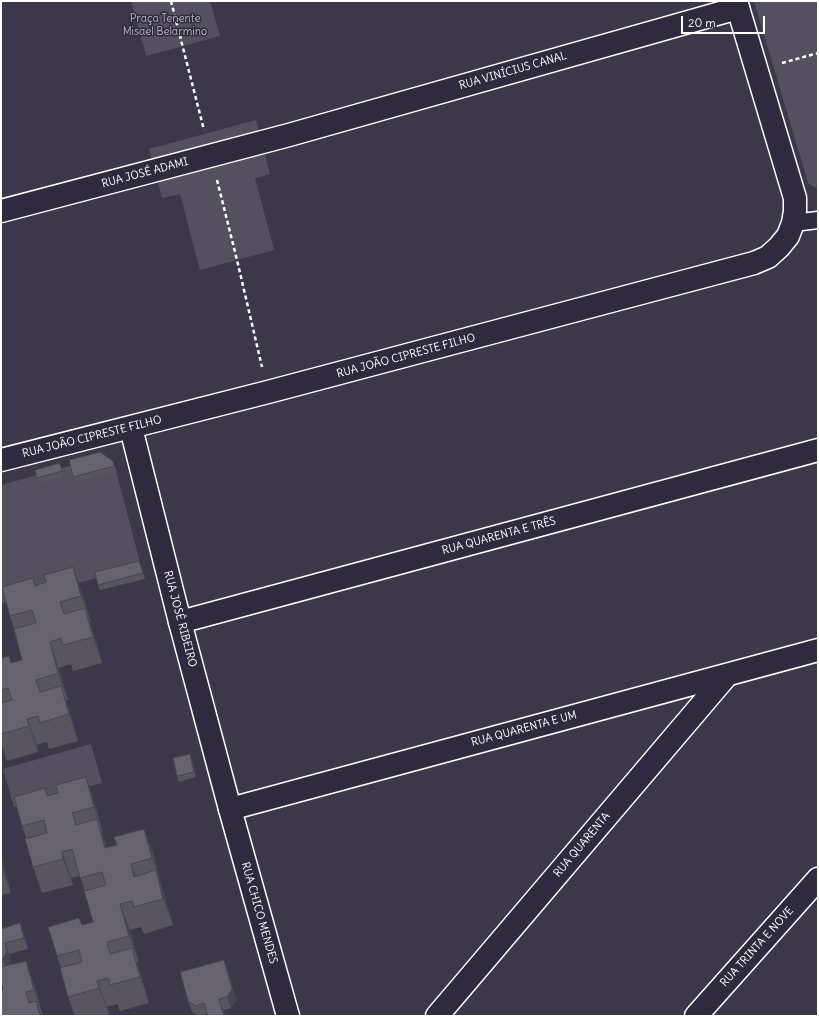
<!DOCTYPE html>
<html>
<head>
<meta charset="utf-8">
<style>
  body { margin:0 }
  #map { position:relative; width:819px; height:1017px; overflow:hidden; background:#3c3749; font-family:Delius,sans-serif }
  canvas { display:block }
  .frame { position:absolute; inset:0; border:2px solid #fff; pointer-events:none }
  .scale { position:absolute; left:681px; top:16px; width:84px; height:18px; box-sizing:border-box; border:2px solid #fff; border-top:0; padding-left:5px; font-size:12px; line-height:14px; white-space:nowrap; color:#fff; -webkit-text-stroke:3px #2f2a3d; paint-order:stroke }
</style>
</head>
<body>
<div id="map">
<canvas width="819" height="1017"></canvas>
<div class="frame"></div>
<div class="scale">20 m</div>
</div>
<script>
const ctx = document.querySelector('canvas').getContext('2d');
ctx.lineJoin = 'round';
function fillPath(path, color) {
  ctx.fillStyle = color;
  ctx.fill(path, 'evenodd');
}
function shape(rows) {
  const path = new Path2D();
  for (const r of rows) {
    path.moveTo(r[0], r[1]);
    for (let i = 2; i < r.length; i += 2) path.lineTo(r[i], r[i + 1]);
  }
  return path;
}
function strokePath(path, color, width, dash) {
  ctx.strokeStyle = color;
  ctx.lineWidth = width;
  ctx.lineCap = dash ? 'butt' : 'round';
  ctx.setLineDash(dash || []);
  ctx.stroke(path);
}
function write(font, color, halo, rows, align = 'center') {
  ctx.font = font + ' Delius,sans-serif';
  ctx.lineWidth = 3;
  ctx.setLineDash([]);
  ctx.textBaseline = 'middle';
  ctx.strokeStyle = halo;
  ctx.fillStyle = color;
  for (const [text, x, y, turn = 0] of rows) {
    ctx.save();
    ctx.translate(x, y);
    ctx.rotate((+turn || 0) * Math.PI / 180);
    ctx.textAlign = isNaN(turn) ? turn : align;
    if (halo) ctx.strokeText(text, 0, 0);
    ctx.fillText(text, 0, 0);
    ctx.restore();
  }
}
fillPath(shape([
  [131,1,210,1,220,36,146,56],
  [754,1,818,1,818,189,808,183],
  [256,120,270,174,255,178,274,250,200,270,180,194,162,198,149,149],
  [102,457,115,467,141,566,1,604,1,485],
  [91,744,102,783,14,807,3,769]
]), '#555060');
const lane = shape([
  [793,223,818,220]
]);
const street = shape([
  [1,211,289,135,738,8],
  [180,622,818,450],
  [230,809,818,650],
  [437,1016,727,675],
  [696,1016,818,879]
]);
const secondary = shape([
  [131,428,180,622,230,809,288,1016],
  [1,460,268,392,754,263,768,257,779,247,788,236,793,223,795,211,795,198,736,1]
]);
strokePath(lane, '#fff', 19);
strokePath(street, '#fff', 25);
strokePath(secondary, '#fff', 25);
strokePath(shape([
  [171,1,204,130],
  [782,63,818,53],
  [217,180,237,260,262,367]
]), '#fff', 2.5, [4, 3]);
strokePath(lane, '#2f2a3d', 16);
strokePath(street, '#2f2a3d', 22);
strokePath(secondary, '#2f2a3d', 22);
fillPath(shape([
  [100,452,115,467,116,472,75,482,73,477],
  [62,468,64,477,39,483,37,478],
  [141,566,145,579,100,590,98,585],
  [33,578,35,585,82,593,91,622,90,622,94,635,102,663,73,671,71,664,59,668,68,700,66,700,70,712,78,741,49,749,47,742,37,745,38,752,7,761,1,744,1,658,11,663,22,660,14,629,10,616],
  [192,759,196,777,179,782,177,776],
  [48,796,95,803,103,833,102,833,107,847,117,845,144,829,154,855,161,885,165,897,173,925,144,934,141,927,130,930,139,962,137,962,141,975,149,1003,120,1011,117,1004,107,1007,109,1014,103,1016,75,1016,68,997,61,968,57,956,82,925,93,922,85,891,80,876,71,878,73,885,42,893,33,867,26,838,22,826],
  [1,857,11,893,1,895],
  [20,923,24,934,28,949,9,954,11,962,10,965,26,961,35,987,43,1016,1,1016,3,990,1,983,1,925,2,928],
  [224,960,228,971,236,1000,231,1008,223,1010,224,1016,208,1016,207,1014,199,1016,192,1012,188,1001]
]), '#585460');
fillPath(shape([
  [73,567,82,593,91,622,81,596],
  [85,608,94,635,102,663,93,637],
  [50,642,59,668,68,700,58,673],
  [61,686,70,712,78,741,69,714],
  [27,719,37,745,38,752,29,726],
  [190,754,192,759,196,777,194,772],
  [86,777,95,803,103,833,94,807],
  [97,819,107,846,114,874,105,848],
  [144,829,154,855,161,885,152,858],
  [62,852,71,878,73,885,63,859],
  [1,857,3,861,11,893,1,866],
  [131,864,141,890,134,877],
  [156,870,165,897,173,925,163,899],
  [120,904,130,930,139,962,129,936],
  [20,923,24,934,28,949,24,938],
  [5,943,9,954,11,962,7,970,3,959],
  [132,948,141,975,149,1003,140,977],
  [224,960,228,971,236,1000,231,1008,227,997],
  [26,961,35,987,43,1016,34,990],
  [97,981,107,1007,109,1014,99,988],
  [219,999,223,1010,224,1016],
  [36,1001,42,1016,40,1016]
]), '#47454e');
const building = shape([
  [100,452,113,461,114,466,73,477,69,460,100,452],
  [60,463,62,471,37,478,35,470,60,463],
  [139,561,143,573,98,585,95,572,139,561],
  [73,567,81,596,60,602,64,614,85,608,93,637,63,645,61,638,50,642,58,673,36,680,40,692,61,686,69,714,40,723,38,716,27,719,29,726,1,734,1,703,12,700,8,688,1,690,1,658,9,656,11,663,22,660,14,629,36,623,32,610,10,616,2,587,33,578,35,586,46,582,44,575,73,567],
  [190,754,194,772,177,776,173,758,190,754],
  [86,777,94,807,72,813,76,825,97,819,105,848,117,845,114,837,144,829,152,858,131,864,134,877,156,870,163,899,134,907,132,901,120,904,129,936,107,942,110,954,132,948,140,977,110,985,108,978,97,981,99,988,68,997,60,968,82,962,79,950,57,956,48,927,79,918,82,925,93,922,84,891,106,885,102,872,80,878,72,849,62,852,63,859,33,867,25,839,47,833,44,820,22,826,14,797,45,788,47,796,58,793,56,785,86,777],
  [20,923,24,938,5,943,7,951,3,959,1,960,1,927,1,929,20,923],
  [224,960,232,989,227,997,219,999,224,1016,208,1016,204,1003,196,1006,188,1001,180,972,224,960],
  [26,961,34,990,26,992,29,1003,36,1001,40,1016,1,1016,1,990,3,990,1,983,1,967,26,961]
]);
fillPath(building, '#666270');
strokePath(building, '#47454e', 1);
write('11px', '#bbb9bf', '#2f2a3d', [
  ["Praça Tenente",165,19],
  ["Misael Belarmino",165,32]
]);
write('11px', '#fff', '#2f2a3d', [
  ["RUA VINÍCIUS CANAL",513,71,-16],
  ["RUA JOSÉ ADAMI",145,173,-15],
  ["RUA JOÃO CIPRESTE FILHO",406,356,-15],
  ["RUA JOÃO CIPRESTE FILHO",92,437,-14],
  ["RUA QUARENTA E TRÊS",499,536,-15],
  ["RUA JOSÉ RIBEIRO",180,619,75],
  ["RUA QUARENTA E UM",524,729,-15],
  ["RUA QUARENTA",582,845,-50],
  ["RUA CHICO MENDES",259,913,74],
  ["RUA TRINTA E NOVE",757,947,-48]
]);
</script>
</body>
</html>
